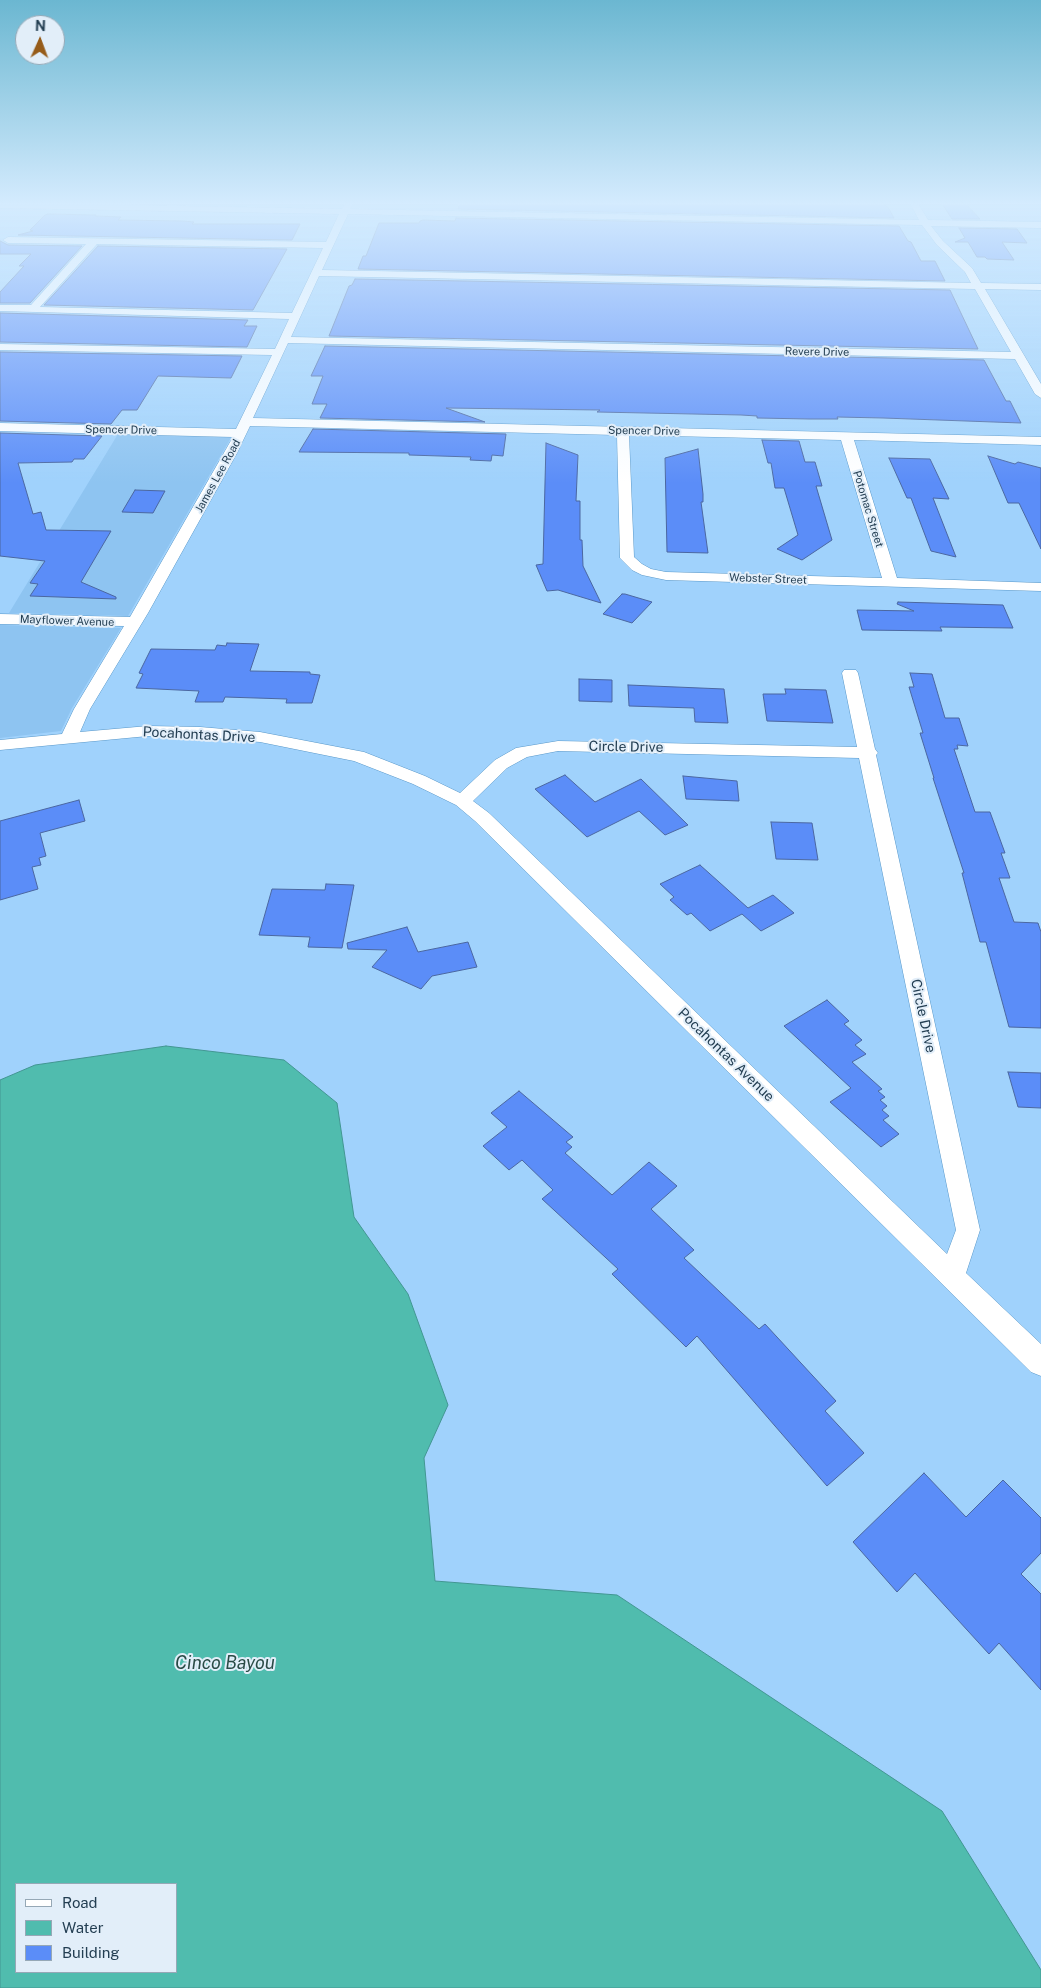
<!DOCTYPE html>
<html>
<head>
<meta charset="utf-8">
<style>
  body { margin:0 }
  #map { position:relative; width:1041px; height:1988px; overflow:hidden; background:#a0d2fc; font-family:"Public Sans",sans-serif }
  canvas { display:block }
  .legend { position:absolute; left:15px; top:1883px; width:162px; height:90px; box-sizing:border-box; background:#e2eef9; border:1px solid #96a8b6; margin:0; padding:6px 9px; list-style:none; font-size:15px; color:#233e52 }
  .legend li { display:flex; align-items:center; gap:10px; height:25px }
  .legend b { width:25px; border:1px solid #96a8b6 }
  .north { position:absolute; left:15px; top:15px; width:50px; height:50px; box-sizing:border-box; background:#e2eef9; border:1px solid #96a8b6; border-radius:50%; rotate:2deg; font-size:14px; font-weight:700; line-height:20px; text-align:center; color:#233e52 }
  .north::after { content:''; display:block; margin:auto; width:18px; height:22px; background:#965c1a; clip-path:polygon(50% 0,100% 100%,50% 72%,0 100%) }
</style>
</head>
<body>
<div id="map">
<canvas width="1041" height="1988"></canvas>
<ul class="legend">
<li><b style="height:6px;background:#fff"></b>Road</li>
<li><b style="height:14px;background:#50bcae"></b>Water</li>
<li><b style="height:14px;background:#5b8df8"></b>Building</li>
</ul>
<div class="north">N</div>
</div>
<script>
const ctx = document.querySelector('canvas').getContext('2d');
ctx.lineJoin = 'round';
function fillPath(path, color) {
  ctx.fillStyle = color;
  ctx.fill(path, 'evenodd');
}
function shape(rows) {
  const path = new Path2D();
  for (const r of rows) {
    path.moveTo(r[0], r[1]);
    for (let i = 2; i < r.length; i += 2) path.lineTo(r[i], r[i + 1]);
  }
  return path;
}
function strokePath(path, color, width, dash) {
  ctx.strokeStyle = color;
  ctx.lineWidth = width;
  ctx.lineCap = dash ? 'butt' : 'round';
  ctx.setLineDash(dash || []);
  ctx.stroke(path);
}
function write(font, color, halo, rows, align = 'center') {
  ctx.font = font + ' "Public Sans",sans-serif';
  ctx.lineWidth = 4;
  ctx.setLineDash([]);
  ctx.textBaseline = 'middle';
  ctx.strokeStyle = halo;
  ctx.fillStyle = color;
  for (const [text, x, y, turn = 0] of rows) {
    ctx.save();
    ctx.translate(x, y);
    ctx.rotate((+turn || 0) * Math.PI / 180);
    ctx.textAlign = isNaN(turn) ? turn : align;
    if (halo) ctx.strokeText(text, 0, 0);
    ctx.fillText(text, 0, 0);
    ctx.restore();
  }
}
fillPath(shape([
  [118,434,232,436,128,616,9,613],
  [0,625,121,628,72,708,61,731,0,738]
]), '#8ec4f1');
const water = shape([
  [166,1046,284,1060,337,1103,354,1217,408,1294,448,1405,424,1458,435,1581,617,1595,942,1811,1041,1970,1041,1988,0,1988,0,1080,35,1065,166,1046],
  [16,1884,176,1884,176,1972,16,1972,16,1884]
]);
fillPath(water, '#50bcae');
strokePath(water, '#429692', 1);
const building = shape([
  [459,205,884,205,888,207,894,218,458,209,459,205],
  [943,205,967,205,980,219,952,219,943,205],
  [48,214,96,215,95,216,121,217,118,220,183,221,194,222,192,224,300,224,292,240,18,235,33,231,30,230,45,215,48,214],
  [456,218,899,226,908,241,911,242,921,261,935,261,945,281,358,269,363,256,366,256,379,223,419,223,420,221,423,220,455,221,456,218],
  [959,228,1017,229,1027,243,1002,242,1014,260,987,259,985,257,977,257,968,242,955,242,965,238,959,228],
  [0,241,8,245,82,246,30,303,0,303,0,292,24,266,19,266,31,254,0,254,0,241],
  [98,246,287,249,253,310,44,305,98,246],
  [355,279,950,290,978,349,329,336,349,286,352,285,355,279],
  [0,313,248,320,244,326,257,326,247,347,0,342,0,313],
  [325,346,984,360,1006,401,1010,401,1021,423,883,418,837,417,838,419,809,419,757,418,757,416,741,415,597,412,600,410,446,408,485,422,320,418,327,404,312,404,323,376,311,376,325,346],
  [0,352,242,356,231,378,158,376,137,410,122,410,111,424,0,421,0,352],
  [313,429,506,434,503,456,492,455,491,461,470,460,471,457,409,455,409,453,299,452,313,429],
  [0,433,102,436,84,459,74,459,72,462,18,463,33,514,41,512,46,530,111,531,81,582,116,597,116,599,30,596,38,584,30,583,45,561,0,556,0,433],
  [762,440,799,441,805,462,815,462,822,486,816,486,832,540,802,560,777,549,798,535,784,488,775,488,771,463,768,463,762,440],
  [546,443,578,455,576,501,580,501,580,540,582,540,583,566,601,603,558,590,547,591,536,565,543,564,546,443],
  [698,449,703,494,703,502,701,502,708,553,667,552,665,458,698,449],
  [988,456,1015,464,1018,462,1041,468,1041,549,1019,503,1008,503,988,456],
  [889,458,930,459,949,499,933,498,956,557,931,551,911,498,907,498,889,458],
  [135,490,165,491,153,513,122,512,135,490],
  [622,594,625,594,652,602,632,623,603,614,622,594],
  [898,602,1003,605,1013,628,940,627,942,631,862,630,857,610,914,611,897,604,898,602],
  [227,643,259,644,250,671,310,672,310,674,320,675,312,703,286,703,287,699,225,697,223,702,195,702,199,691,136,688,143,674,139,673,151,649,215,650,217,645,226,646,227,643],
  [910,673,932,674,945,718,959,718,968,746,957,745,958,749,954,749,975,812,990,812,1005,853,1001,853,1010,878,999,878,1014,922,1038,923,1041,932,1041,1028,1009,1027,986,942,980,942,962,873,964,873,933,778,934,778,920,733,923,733,909,687,914,687,910,673],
  [579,679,612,680,612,702,579,701,579,679],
  [628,685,724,689,728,723,695,722,694,708,629,706,628,685],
  [785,689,826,690,833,723,767,721,763,694,786,694,785,689],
  [565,775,595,802,641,779,688,825,665,835,639,811,587,837,535,789,565,775],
  [683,776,737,781,739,801,686,799,683,776],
  [79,800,85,821,40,833,46,856,39,858,41,865,32,867,38,889,0,900,0,821,79,800],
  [771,822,812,823,818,860,776,859,771,822],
  [700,865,748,908,773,895,794,913,761,931,742,914,710,931,691,913,687,915,670,900,674,897,660,884,700,865],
  [326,884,354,885,342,948,308,947,310,937,259,935,272,889,325,890,326,884],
  [407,927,418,952,468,942,477,967,432,976,421,989,372,967,387,950,348,949,347,943,407,927],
  [827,1000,849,1021,844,1024,862,1040,855,1045,866,1054,852,1062,882,1089,878,1091,885,1097,880,1100,887,1106,882,1110,889,1116,883,1120,899,1134,881,1147,830,1102,851,1088,784,1026,827,1000],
  [1008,1072,1041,1073,1041,1108,1018,1107,1008,1072],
  [519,1091,573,1137,566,1142,572,1147,565,1153,612,1195,649,1162,677,1186,651,1209,694,1250,684,1258,759,1329,765,1324,836,1401,825,1411,864,1453,827,1486,697,1336,686,1347,612,1274,618,1269,542,1199,553,1190,522,1160,509,1170,483,1146,507,1127,491,1113,519,1091],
  [924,1473,966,1517,1003,1480,1041,1518,1041,1553,1021,1574,1041,1594,1041,1690,999,1643,989,1654,915,1573,897,1592,853,1542,924,1473]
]);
fillPath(building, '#5b8df8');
strokePath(building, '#4b67a0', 1);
const minor = shape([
  [0,205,125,205,342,209,344,205,352,205,350,209,919,220,911,205,919,205,928,220,1041,222,1041,228,931,226,943,241,972,268,981,283,1041,284,1041,290,985,289,1041,384,1041,398,1035,394,1015,359,288,343,253,418,1041,437,1041,445,854,440,897,578,1041,583,1041,591,666,580,642,575,632,570,620,558,617,435,250,426,237,453,148,613,90,709,80,732,148,726,200,727,260,732,364,752,425,776,460,793,495,760,516,748,558,741,857,747,842,673,844,670,856,670,858,673,875,749,878,753,876,755,980,1230,966,1273,1041,1344,1041,1376,1031,1372,475,821,456,805,413,784,354,761,260,742,200,737,148,736,0,750,0,740,62,734,74,709,124,626,0,624,0,614,130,617,233,437,0,431,0,423,236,429,272,355,0,350,0,344,275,349,289,319,0,311,0,305,31,305,86,244,8,243,3,240,8,237,326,242,339,214,0,208,0,205],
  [348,214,922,225,937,245,965,272,971,283,322,270,348,214],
  [97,244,323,248,292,313,40,307,97,244],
  [319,276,975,289,1011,352,291,337,319,276],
  [629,435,841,440,882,578,666,572,651,569,642,564,634,557,629,435],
  [558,751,859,758,956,1230,947,1254,489,813,473,801,507,768,527,757,558,751]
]);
strokePath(minor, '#5897c8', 1);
fillPath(minor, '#fff');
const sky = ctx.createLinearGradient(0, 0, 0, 483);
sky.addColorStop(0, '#6bb7d1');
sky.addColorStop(0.42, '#d4ebfe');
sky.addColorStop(1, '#d4ebfe00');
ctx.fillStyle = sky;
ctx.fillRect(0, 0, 1041, 483);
write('11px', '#233e52', '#e2eef9', [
  ["Revere Drive",817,352,1],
  ["Spencer Drive",121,430,1],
  ["Spencer Drive",644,431,1],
  ["James Lee Road",218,476,-61],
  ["Potomac Street",868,509,73],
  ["Webster Street",768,579,2],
  ["Mayflower Avenue",67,621,2]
]);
write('14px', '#233e52', '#e2eef9', [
  ["Pocahontas Drive",199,735,3],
  ["Circle Drive",626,747,1],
  ["Circle Drive",923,1016,78],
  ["Pocahontas Avenue",726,1055,44]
]);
write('italic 18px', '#2a4b46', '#e2eef9', [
  ["Cinco Bayou",225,1663]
]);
</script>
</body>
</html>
